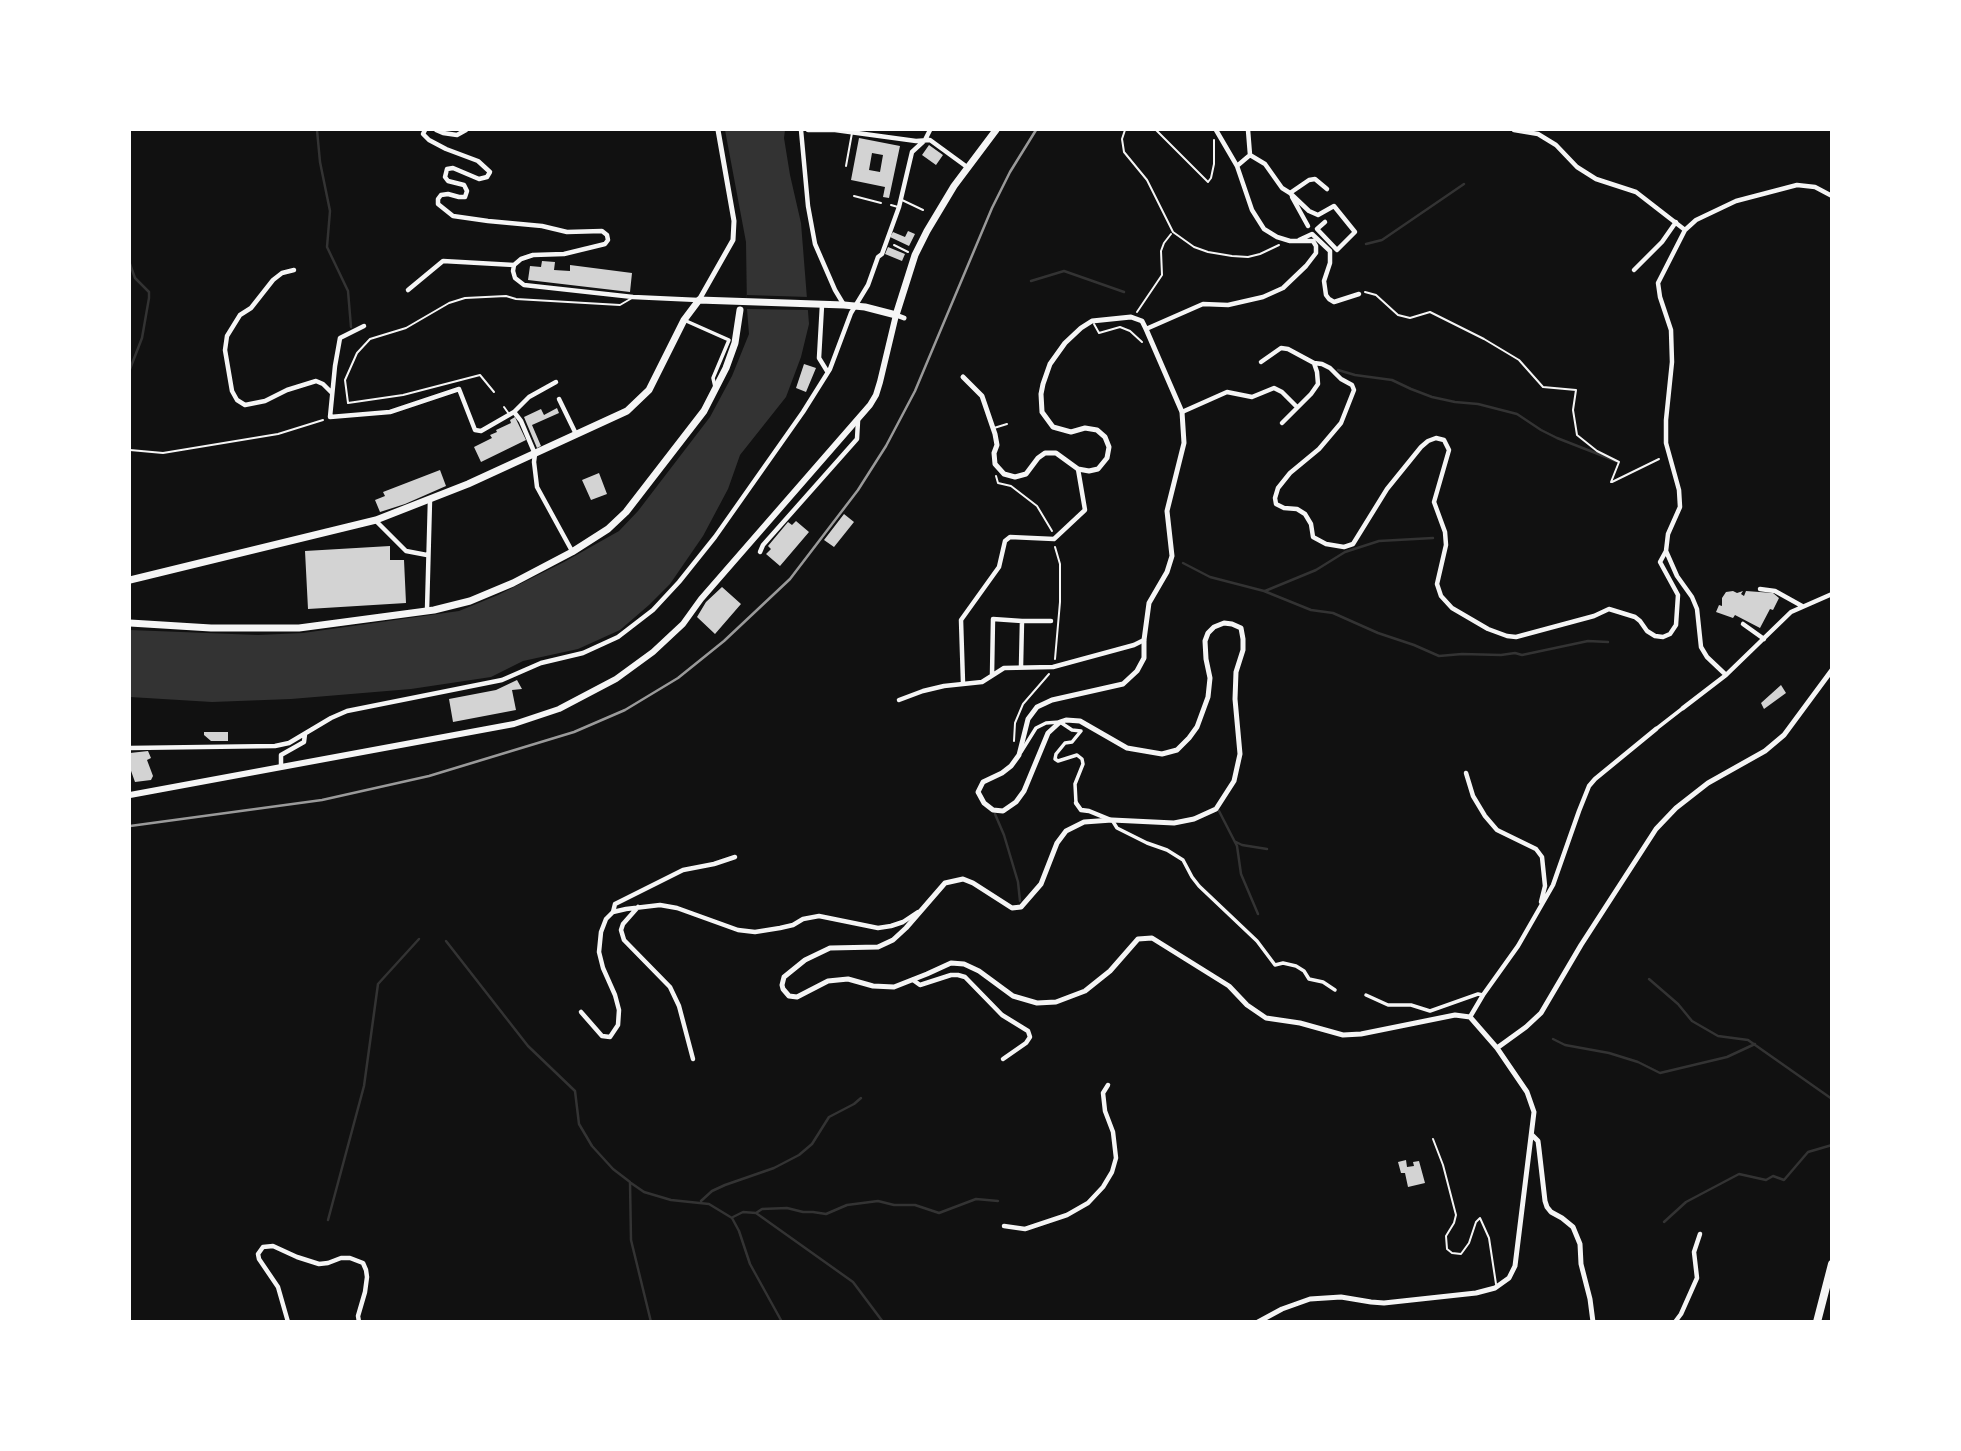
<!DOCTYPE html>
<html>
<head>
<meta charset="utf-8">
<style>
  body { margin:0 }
  #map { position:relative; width:1961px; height:1451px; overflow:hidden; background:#111; font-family:Rubik,sans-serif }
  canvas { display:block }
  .frame { position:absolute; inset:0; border:131px solid #fff; pointer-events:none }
</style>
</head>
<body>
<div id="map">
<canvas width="1961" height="1451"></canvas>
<div class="frame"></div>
</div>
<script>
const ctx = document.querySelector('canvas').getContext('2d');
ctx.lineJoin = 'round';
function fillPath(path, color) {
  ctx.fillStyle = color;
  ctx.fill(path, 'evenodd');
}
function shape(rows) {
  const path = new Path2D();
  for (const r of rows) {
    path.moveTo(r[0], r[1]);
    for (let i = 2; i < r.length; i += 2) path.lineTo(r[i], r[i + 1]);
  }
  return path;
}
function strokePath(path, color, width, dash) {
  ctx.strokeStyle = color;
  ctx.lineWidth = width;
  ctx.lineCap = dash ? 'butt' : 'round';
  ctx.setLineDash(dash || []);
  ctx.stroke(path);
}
fillPath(shape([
  [725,130,785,130,784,138,790,175,801,223,809,324,801,357,786,397,740,455,728,489,703,536,670,584,649,605,620,630,578,649,523,661,491,677,411,689,291,699,212,702,130,697,130,630,258,635,303,633,459,611,498,595,564,562,619,531,638,511,710,417,732,376,749,334,747,309,746,242]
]), '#333');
fillPath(shape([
  [747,295,808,297,808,310,747,309]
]), '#111');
strokePath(shape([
  [317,130,320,162,330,211,327,247,348,291,351,327],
  [1366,244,1382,240,1464,184],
  [130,264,135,278,149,292,149,298,142,338,130,369],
  [1031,281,1064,271,1124,292],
  [1338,370,1355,375,1392,380,1411,389,1432,397,1455,402,1478,404,1517,414,1541,430,1557,438,1616,461],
  [1183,563,1210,577,1264,591,1311,610,1333,613,1378,633,1414,645,1439,656,1462,654,1501,655,1515,653,1522,655,1588,641,1608,642],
  [1265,591,1316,570,1345,552,1379,541,1433,538],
  [1219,811,1237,846,1241,874,1258,914],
  [995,814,1004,835,1018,882,1020,901],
  [1236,842,1242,845,1267,849],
  [446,941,528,1046,575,1091,579,1124,592,1146,613,1169,630,1182,631,1240,651,1322],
  [1649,979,1678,1004,1692,1021,1718,1036,1748,1040,1832,1099],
  [1553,1039,1565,1045,1609,1053,1638,1062,1660,1073,1727,1057,1755,1044],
  [631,1183,644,1192,671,1200,709,1204,732,1218,739,1231,750,1264,782,1322],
  [701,1201,712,1191,725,1185,774,1168,799,1155,812,1144,829,1117,854,1104,861,1098],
  [756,1213,762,1209,787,1208,803,1212,813,1212,826,1214,847,1205,878,1201,894,1205,915,1205,939,1213,976,1199,998,1201],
  [733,1217,743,1212,756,1213,853,1282,883,1322],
  [328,1220,364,1086,378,984,419,939],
  [1664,1222,1686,1202,1739,1174,1766,1180,1773,1176,1784,1180,1808,1152,1832,1145]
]), '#333', 2.5);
fillPath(shape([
  [859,138,900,146,889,198,883,197,885,187,851,180],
  [872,153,883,155,880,172,869,170],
  [929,145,943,155,936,165,922,155],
  [908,231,915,234,909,246,890,237,893,232,905,237],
  [888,247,905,254,902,261,885,254],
  [542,261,555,262,554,270,570,271,570,265,632,273,630,292,528,280,530,266,541,267],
  [804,364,816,368,806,392,796,388],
  [557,408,559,413,532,425,541,446,537,448,524,417,541,409,544,415],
  [515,417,526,440,481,462,474,447,492,438,490,435,497,432,496,430,511,423,510,420],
  [440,470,446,486,405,504,380,512,375,500,385,496,383,492],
  [599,473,607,494,591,500,582,480],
  [844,514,854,522,834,547,824,540],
  [796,521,809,532,780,566,766,554,771,549,768,546,788,522,792,525],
  [390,546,390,560,404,560,406,603,308,609,305,551],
  [722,587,741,604,715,634,697,617,706,602],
  [1733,591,1737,593,1743,591,1741,594,1744,596,1746,591,1773,593,1779,598,1773,610,1770,609,1760,628,1735,615,1733,618,1716,612,1719,605,1722,606,1722,598,1726,592],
  [517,680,522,689,512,690,516,710,453,722,449,699,496,690],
  [1781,685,1786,693,1764,709,1761,703],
  [204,732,228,732,228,741,211,741,204,735],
  [148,751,151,758,147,760,153,776,151,780,135,782,130,768,130,753],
  [1406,1160,1407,1167,1414,1166,1413,1162,1419,1161,1425,1183,1408,1187,1405,1173,1401,1173,1398,1162]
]), '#d3d3d3');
strokePath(shape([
  [1125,130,1122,139,1124,152,1147,180,1173,232,1194,247,1208,252,1232,256,1248,257,1260,254,1279,245],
  [1156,130,1208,182,1211,178,1214,164,1214,140],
  [894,245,908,252],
  [1365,292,1376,295,1398,315,1410,318,1430,312,1484,339,1519,360,1543,387,1576,390,1573,410,1577,435,1597,451,1619,462,1611,482],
  [1137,312,1162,275,1161,251,1164,243,1171,234],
  [130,450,163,453,278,434,323,420],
  [996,476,998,483,1011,486,1037,506,1052,531],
  [1612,482,1659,459],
  [1055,659,1060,602,1060,564,1055,547],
  [1014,741,1015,723,1023,704,1049,674]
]), '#f5f5f5', 2);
strokePath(shape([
  [846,166,852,133],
  [854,196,881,203],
  [902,200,923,210],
  [891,205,898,207],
  [1094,324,1099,333,1120,327,1130,331,1142,342],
  [494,392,480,375,403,395,348,403,345,380,357,353,370,339,406,328,449,303,465,298,506,296,516,299,620,305,632,298],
  [504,407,509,414],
  [994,428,1007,424],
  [1433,1139,1443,1165,1456,1215,1454,1223,1446,1236,1447,1249,1452,1253,1461,1254,1469,1243,1476,1222,1480,1218,1489,1238,1496,1284]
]), '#f5f5f5', 2);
strokePath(shape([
  [684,320,729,340,713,378,715,387],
  [1656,729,1683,708],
  [1021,752,1036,728,1046,723,1060,722,1072,730,1081,731,1072,742,1065,743,1056,754,1055,759,1058,761,1077,755,1082,759,1083,764,1075,784,1076,803],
  [1112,820,1117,828,1147,843,1167,850,1183,860,1192,877,1199,886,1257,941,1275,965,1283,963,1296,966,1304,971,1309,979,1323,982,1335,990],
  [1366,995,1388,1005,1411,1005,1430,1011,1478,994,1483,995]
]), '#f5f5f5', 3.5);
strokePath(shape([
  [425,130,423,134,429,140,446,149,478,161,490,172,487,177,479,179,453,168,447,169,445,177,448,181,464,185,467,191,465,197,459,197,448,194,441,195,438,199,438,204,453,216,488,221,542,226,567,232,602,231,607,235,608,240,605,244,564,254,533,255,521,259,514,265,513,271,515,278,524,285,633,297,698,300],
  [436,130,443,133,457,135,466,130],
  [801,130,808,206,815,244,835,290,844,305],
  [808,130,835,130,916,141,930,140,967,167],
  [1216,130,1237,166],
  [1514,130,1538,134,1556,145,1577,167,1596,179,1636,192,1685,230],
  [1250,155,1265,164,1282,188,1290,193,1309,180,1315,179,1327,189],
  [1290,193,1309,211,1318,215,1334,206,1355,232,1337,250,1317,229,1325,222],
  [1292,197,1308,226],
  [1299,240,1312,234,1330,251,1330,263,1324,281,1326,295,1329,299,1334,302,1359,294],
  [294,270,282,273,273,280,251,308,240,315,227,336,225,350,232,391,237,400,245,405,265,401,287,390,316,381,323,384,332,393],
  [1634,270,1662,242,1676,222],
  [408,290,443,261,514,265],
  [822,305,819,358,827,371],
  [364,326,340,338,335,366,330,417,390,412,459,389,475,430,481,431,514,412,521,421,535,454,534,462,537,487,572,551],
  [1146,329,1203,304,1228,305,1263,297,1283,288,1306,266,1316,253,1316,246,1313,241,1290,241,1277,237,1264,229,1252,210,1237,166,1250,155,1248,130],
  [1261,362,1281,348,1288,349,1314,363,1317,372,1318,384,1311,394,1282,423],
  [1314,363,1322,364,1330,368,1341,379,1352,385,1354,390,1341,423,1319,449,1290,473,1278,488,1275,498,1276,504,1284,508,1297,509,1305,514,1311,524,1313,537,1326,544,1344,547,1353,544,1387,489,1421,447,1428,441,1436,438,1444,440,1449,450,1434,502,1445,532,1446,545,1437,584,1441,596,1452,608,1488,629,1507,636,1516,637,1594,616,1609,609,1635,617,1640,621,1647,631,1655,636,1663,637,1670,634,1676,625,1678,595,1660,562,1666,551],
  [559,399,576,434],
  [514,412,529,397,556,382],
  [1182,412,1227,392,1252,397,1274,388,1282,392,1297,407],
  [376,521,406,551,427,555],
  [760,552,763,545,857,439,858,421],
  [1760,589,1775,591,1802,606],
  [427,610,430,500],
  [1743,624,1764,639],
  [1021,666,1022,621,1051,621],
  [992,675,993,619,1022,621],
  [1726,675,1707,657,1701,647,1697,609,1692,597,1677,576,1666,551,1668,534,1680,507,1679,490,1666,443,1666,420,1672,362,1671,330,1660,297,1658,283,1685,230,1696,220,1736,201,1797,185,1815,187,1832,196],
  [963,683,961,620,999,567,1005,541,1010,537,1054,539,1085,510,1078,469],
  [899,700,923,691,944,686,982,682,1004,668,1053,667,1134,645,1144,640],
  [1683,708,1726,675,1791,612,1832,594],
  [130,748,275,746,289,743,331,718,347,711,502,680,541,663,583,653,618,637,653,610,679,582,715,537,803,412,830,369,851,313,868,285,878,257,882,254,899,207,912,152,925,140,930,130],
  [281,767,281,755,304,742,305,734],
  [1466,773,1473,796,1485,816,1497,830,1536,849,1542,857,1545,886,1541,902],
  [1076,803,1081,810,1089,811,1111,820],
  [638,907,623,924,621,930,624,940,670,987,679,1006,693,1059],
  [613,912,626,909,660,905,677,908,738,930,755,932,780,928,793,925,803,919,819,916,878,928,891,926,903,922,918,912],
  [913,980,920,985,951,975,958,975,965,977,1002,1015,1028,1031,1030,1037,1026,1043,1003,1059],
  [581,1012,602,1036,610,1037,618,1025,619,1010,615,995,603,968,599,952,601,932,606,919,613,912,615,904,683,870,714,864,735,857],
  [1470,1017,1483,995,1518,946,1553,885,1579,811,1589,786,1595,779,1656,729],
  [1004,1226,1025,1229,1067,1215,1088,1203,1103,1187,1112,1172,1116,1158,1113,1132,1105,1111,1103,1093,1108,1085],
  [288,1322,278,1287,259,1259,258,1254,263,1247,273,1246,297,1257,319,1264,328,1263,341,1258,350,1258,363,1263,366,1270,367,1277,365,1292,358,1316,359,1322],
  [1675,1322,1681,1314,1697,1278,1694,1252,1700,1234]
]), '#f5f5f5', 4.5);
strokePath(shape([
  [699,300,733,240,734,221,718,130],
  [896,315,904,318],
  [963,377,982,396,995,434,997,445,994,453,995,464,1004,474,1015,477,1026,474,1038,458,1045,453,1056,453,1078,469,1089,471,1098,469,1107,458,1109,447,1105,437,1097,430,1085,428,1071,432,1053,427,1042,412,1041,394,1043,384,1050,364,1065,343,1081,328,1092,321,1131,317,1142,321,1146,329,1182,412,1184,443,1167,511,1172,556,1167,572,1149,603,1144,640,1144,658,1137,671,1123,684,1052,700,1037,707,1028,719,1019,755,1011,766,1002,773,983,782,978,792,984,803,993,810,1003,811,1016,802,1024,791,1048,733,1060,722,1066,720,1080,721,1127,748,1162,754,1177,750,1189,738,1197,727,1208,697,1210,678,1206,659,1205,641,1208,633,1214,627,1224,623,1232,624,1241,628,1243,639,1243,650,1236,672,1235,699,1240,754,1234,781,1216,809,1194,819,1174,823,1112,820,1084,822,1066,831,1057,843,1041,884,1021,907,1012,908,973,883,963,879,945,883,906,928,893,940,878,947,830,948,805,960,784,977,782,985,783,989,789,996,797,997,828,981,848,979,873,986,894,987,927,974,951,963,964,964,979,971,1013,996,1037,1003,1056,1002,1085,991,1110,971,1138,939,1152,938,1229,986,1247,1005,1266,1018,1300,1023,1343,1035,1361,1034,1455,1015,1470,1017,1497,1048,1527,1092,1534,1112,1515,1266,1509,1278,1495,1288,1476,1293,1384,1303,1371,1302,1341,1297,1310,1299,1282,1309,1258,1322],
  [1497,1048,1526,1027,1541,1013,1581,945,1656,829,1676,808,1708,783,1765,751,1784,735,1832,670],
  [1532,1135,1538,1141,1539,1149,1545,1201,1547,1207,1551,1212,1562,1218,1573,1227,1580,1244,1581,1264,1590,1299,1593,1322]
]), '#f5f5f5', 5);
strokePath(shape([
  [130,795,514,724,559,709,616,679,653,652,683,624,701,599,870,405,876,395,880,382,896,315]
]), '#f5f5f5', 6);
strokePath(shape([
  [130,580,376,520,468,484,627,411,649,390,684,320,699,300,844,305,865,307,896,315,915,255,927,231,954,186,996,130],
  [130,623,211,628,299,628,434,610,470,601,513,583,572,552,608,529,626,512,704,411,726,368,735,343,740,310]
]), '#f5f5f5', 7);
strokePath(shape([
  [1817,1322,1832,1264]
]), '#f5f5f5', 8);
strokePath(shape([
  [130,826,322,800,429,776,574,732,625,710,678,678,724,641,790,579,858,490,886,446,915,391,992,208,1010,172,1036,130]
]), '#9a9a9a', 2.5);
</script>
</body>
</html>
